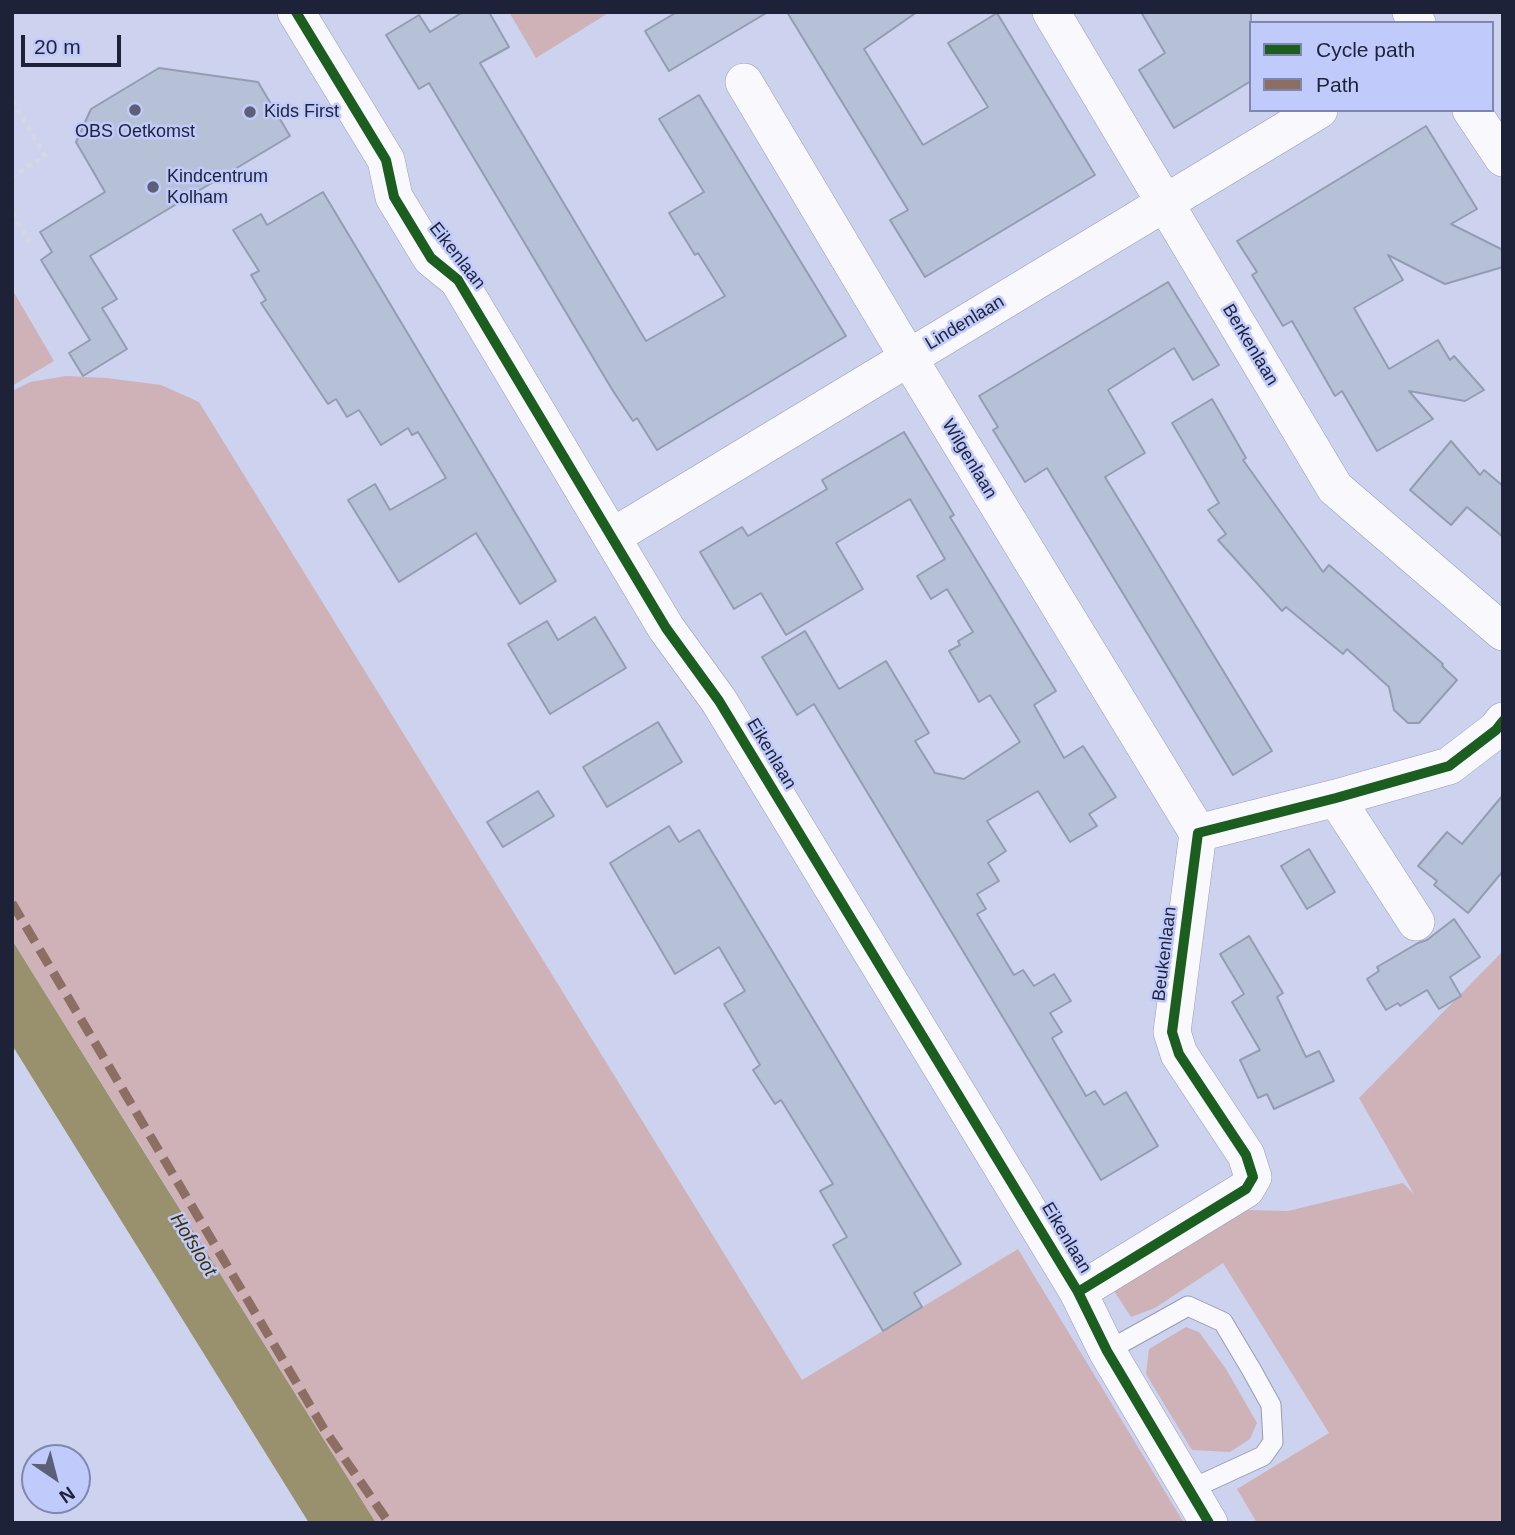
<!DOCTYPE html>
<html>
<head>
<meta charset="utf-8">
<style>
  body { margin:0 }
  #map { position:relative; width:1515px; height:1535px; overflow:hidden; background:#cdd3ef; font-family:Helvetica,sans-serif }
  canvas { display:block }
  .frame { position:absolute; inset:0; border:14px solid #1e2238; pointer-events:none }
  .legend { position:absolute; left:1249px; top:21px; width:245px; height:91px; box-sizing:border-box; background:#c0cbfc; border:2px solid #7f87ae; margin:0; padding:9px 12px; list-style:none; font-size:21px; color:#1e2238 }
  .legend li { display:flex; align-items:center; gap:14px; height:35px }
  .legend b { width:35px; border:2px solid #7f87ae }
  .north { position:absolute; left:21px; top:1444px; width:70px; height:70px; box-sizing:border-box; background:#c0cbfc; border:2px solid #7f87ae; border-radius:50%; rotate:145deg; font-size:19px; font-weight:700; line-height:28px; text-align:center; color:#1e2238 }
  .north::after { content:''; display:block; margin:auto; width:24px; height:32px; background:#5b6078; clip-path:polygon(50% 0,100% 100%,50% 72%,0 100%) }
  .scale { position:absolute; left:21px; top:35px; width:100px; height:32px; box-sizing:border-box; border:4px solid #1e2238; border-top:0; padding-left:9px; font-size:21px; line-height:24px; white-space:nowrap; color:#1e2238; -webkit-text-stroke:5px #c0cbfc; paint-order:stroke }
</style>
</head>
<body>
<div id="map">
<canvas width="1515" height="1535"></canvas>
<div class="frame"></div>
<ul class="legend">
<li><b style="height:9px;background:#1b5e20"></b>Cycle path</li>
<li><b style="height:9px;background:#8d6e63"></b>Path</li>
</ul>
<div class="north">N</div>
<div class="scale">20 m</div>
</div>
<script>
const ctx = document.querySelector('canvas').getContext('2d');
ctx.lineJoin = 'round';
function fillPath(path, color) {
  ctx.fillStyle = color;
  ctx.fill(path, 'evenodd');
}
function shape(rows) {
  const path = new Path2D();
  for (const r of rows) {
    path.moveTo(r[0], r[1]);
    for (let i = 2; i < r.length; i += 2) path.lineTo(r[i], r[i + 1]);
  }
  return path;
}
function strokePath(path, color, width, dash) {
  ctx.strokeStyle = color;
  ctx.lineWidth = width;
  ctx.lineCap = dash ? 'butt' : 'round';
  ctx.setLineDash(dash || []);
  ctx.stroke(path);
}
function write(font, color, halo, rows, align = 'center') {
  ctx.font = font + ' Helvetica,sans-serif';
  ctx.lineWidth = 5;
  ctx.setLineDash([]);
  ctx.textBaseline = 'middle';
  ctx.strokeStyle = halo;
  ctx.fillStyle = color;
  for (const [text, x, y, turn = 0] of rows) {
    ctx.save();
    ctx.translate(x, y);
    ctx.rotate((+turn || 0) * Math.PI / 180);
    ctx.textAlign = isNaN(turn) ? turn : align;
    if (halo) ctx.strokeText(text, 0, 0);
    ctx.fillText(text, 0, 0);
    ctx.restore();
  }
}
fillPath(shape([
  [509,12,610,12,536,58],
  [12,289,54,361,12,386],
  [66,376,107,378,161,385,199,402,802,1380,1018,1249,1184,1523,376,1523,12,940,12,391,30,382],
  [1503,951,1503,1523,1257,1523,1237,1489,1329,1433,1223,1263,1155,1308,1131,1317,1114,1291,1245,1210,1288,1211,1403,1183,1414,1194,1359,1098],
  [1186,1327,1199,1332,1226,1369,1257,1423,1250,1439,1230,1452,1192,1450,1146,1374,1149,1349]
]), '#ceb2b7');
fillPath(shape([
  [12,940,144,1152,376,1523,309,1523,12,1045]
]), '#99906e');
const building = shape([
  [463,12,489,12,509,47,480,63,646,341,725,296,698,253,695,255,669,213,704,192,659,119,699,95,846,336,657,450,637,418,633,421,613,391,429,83,419,89,386,35,419,15,430,32,463,12],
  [677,12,768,12,669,71,645,31,677,12],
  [787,12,917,12,864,49,923,145,988,107,948,43,997,13,1095,175,925,277,890,220,908,210,787,12],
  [1141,12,1251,12,1251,81,1174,128,1139,70,1165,53,1141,12],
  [159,68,258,82,290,136,90,256,117,299,102,308,127,349,83,376,69,353,90,340,41,260,52,252,40,232,105,192,76,142,91,109,159,68],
  [1426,126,1477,209,1451,224,1503,250,1503,267,1445,284,1388,255,1403,280,1354,308,1389,369,1438,340,1450,360,1454,356,1484,390,1465,401,1409,391,1433,419,1377,451,1342,391,1335,396,1292,321,1283,326,1252,275,1257,272,1237,241,1426,126],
  [323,192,556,581,520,604,476,533,399,582,348,500,375,484,390,510,446,478,418,432,412,435,408,428,381,445,359,410,347,417,336,399,328,404,261,303,266,300,251,275,259,271,233,230,261,214,267,225,323,192],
  [1168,282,1219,365,1193,380,1174,348,1108,390,1145,453,1105,477,1272,751,1233,775,1047,468,1025,482,993,430,998,427,979,396,1168,282],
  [1212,399,1246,458,1243,460,1323,572,1329,565,1443,664,1442,666,1457,680,1419,723,1408,723,1394,710,1389,687,1347,649,1343,654,1286,607,1282,611,1218,540,1226,534,1208,510,1219,503,1172,423,1212,399],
  [904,432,954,515,950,517,1056,691,1034,705,1064,758,1083,746,1116,797,1089,814,1097,826,1070,842,1038,791,987,821,1006,851,988,863,999,881,977,894,986,909,977,914,1014,975,1023,970,1034,986,1054,974,1071,1001,1050,1013,1062,1032,1052,1038,1086,1096,1095,1091,1104,1105,1126,1092,1158,1146,1101,1180,814,704,797,715,762,657,805,631,839,689,886,661,929,733,915,741,935,773,964,779,1020,742,990,695,979,702,949,651,960,645,958,641,973,632,947,589,931,599,917,576,945,559,910,499,836,543,863,589,786,635,761,593,734,609,700,552,742,527,748,536,827,489,822,480,904,432],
  [1451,441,1480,475,1484,470,1503,486,1503,537,1467,507,1451,525,1410,490,1451,441],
  [595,617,626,668,550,714,508,644,547,621,558,640,595,617],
  [658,722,682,762,607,807,583,767,658,722],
  [538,791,554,816,503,847,487,822,538,791],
  [1503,795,1503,871,1468,913,1434,885,1437,881,1418,866,1447,832,1462,844,1503,795],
  [669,826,679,842,699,830,961,1264,914,1293,922,1307,883,1331,833,1245,847,1237,820,1191,833,1184,781,1100,775,1104,753,1070,760,1065,724,1004,745,991,719,947,675,974,610,863,669,826],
  [1309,849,1335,892,1307,909,1281,866,1309,849],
  [1454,919,1480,957,1450,977,1461,996,1439,1009,1427,990,1400,1006,1398,1003,1386,1010,1367,979,1379,971,1377,967,1418,943,1427,940,1454,919],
  [1249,936,1283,993,1277,997,1306,1057,1319,1051,1334,1081,1274,1109,1267,1094,1258,1098,1240,1060,1260,1050,1232,1002,1244,994,1220,954,1249,936]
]);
fillPath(building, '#b6c0d6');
strokePath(building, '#939db2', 2);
const service = shape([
  [1107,1351,1188,1306,1223,1322,1251,1369,1271,1405,1273,1442,1263,1456,1189,1490]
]);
const minor = shape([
  [296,12,386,160,394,197,431,258,458,280,666,628,719,701,1078,1292,1107,1351,1209,1523],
  [1051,12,1335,488,1503,632],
  [1411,12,1417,23],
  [744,82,908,357,1198,833],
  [1471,110,1503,158],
  [612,537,1319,110],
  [1336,798,1416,922],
  [1078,1292,1246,1189,1253,1177,1246,1155,1179,1054,1172,1032,1198,833,1336,798,1449,766,1496,730,1503,721]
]);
strokePath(service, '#989cb3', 21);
strokePath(minor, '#989cb3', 38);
strokePath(shape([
  [12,101,45,156,12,177],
  [12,213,29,242]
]), '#d6d8e1', 4.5, [5, 5]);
strokePath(service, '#f8f8fd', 19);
strokePath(minor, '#f8f8fd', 37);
strokePath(shape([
  [12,903,324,1429,389,1523]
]), '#8d6e63', 9, [18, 9]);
strokePath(shape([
  [296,12,386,160,394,197,431,258,458,280,666,628,719,701,1078,1292,1107,1351,1209,1523],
  [1078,1292,1246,1189,1253,1177,1246,1155,1179,1054,1172,1032,1198,833,1336,798,1449,766,1496,730,1503,721]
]), '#1b5e20', 10);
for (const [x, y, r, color] of [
  [135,110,7,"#5b6078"],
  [250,112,7,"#5b6078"],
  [153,187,7,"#5b6078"]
]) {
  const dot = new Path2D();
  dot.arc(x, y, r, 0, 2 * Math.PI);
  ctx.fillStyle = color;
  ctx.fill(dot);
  strokePath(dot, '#c0cbfc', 2.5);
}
write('18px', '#1e2238', '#c0cbfc', [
  ["Kids First",264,112],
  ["OBS Oetkomst",135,132,"center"],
  ["Kindcentrum",167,177],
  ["Kolham",167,198]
], 'left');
write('18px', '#1e2238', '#c0cbfc', [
  ["Eikenlaan",457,256,52],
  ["Lindenlaan",965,323,-31],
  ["Berkenlaan",1250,345,59],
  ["Wilgenlaan",969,459,59],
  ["Eikenlaan",771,754,59],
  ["Beukenlaan",1165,954,-83],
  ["Eikenlaan",1066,1238,59]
]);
write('italic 19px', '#3e3200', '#c0cbfc', [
  ["Hofsloot",193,1245,58]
]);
</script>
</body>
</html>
